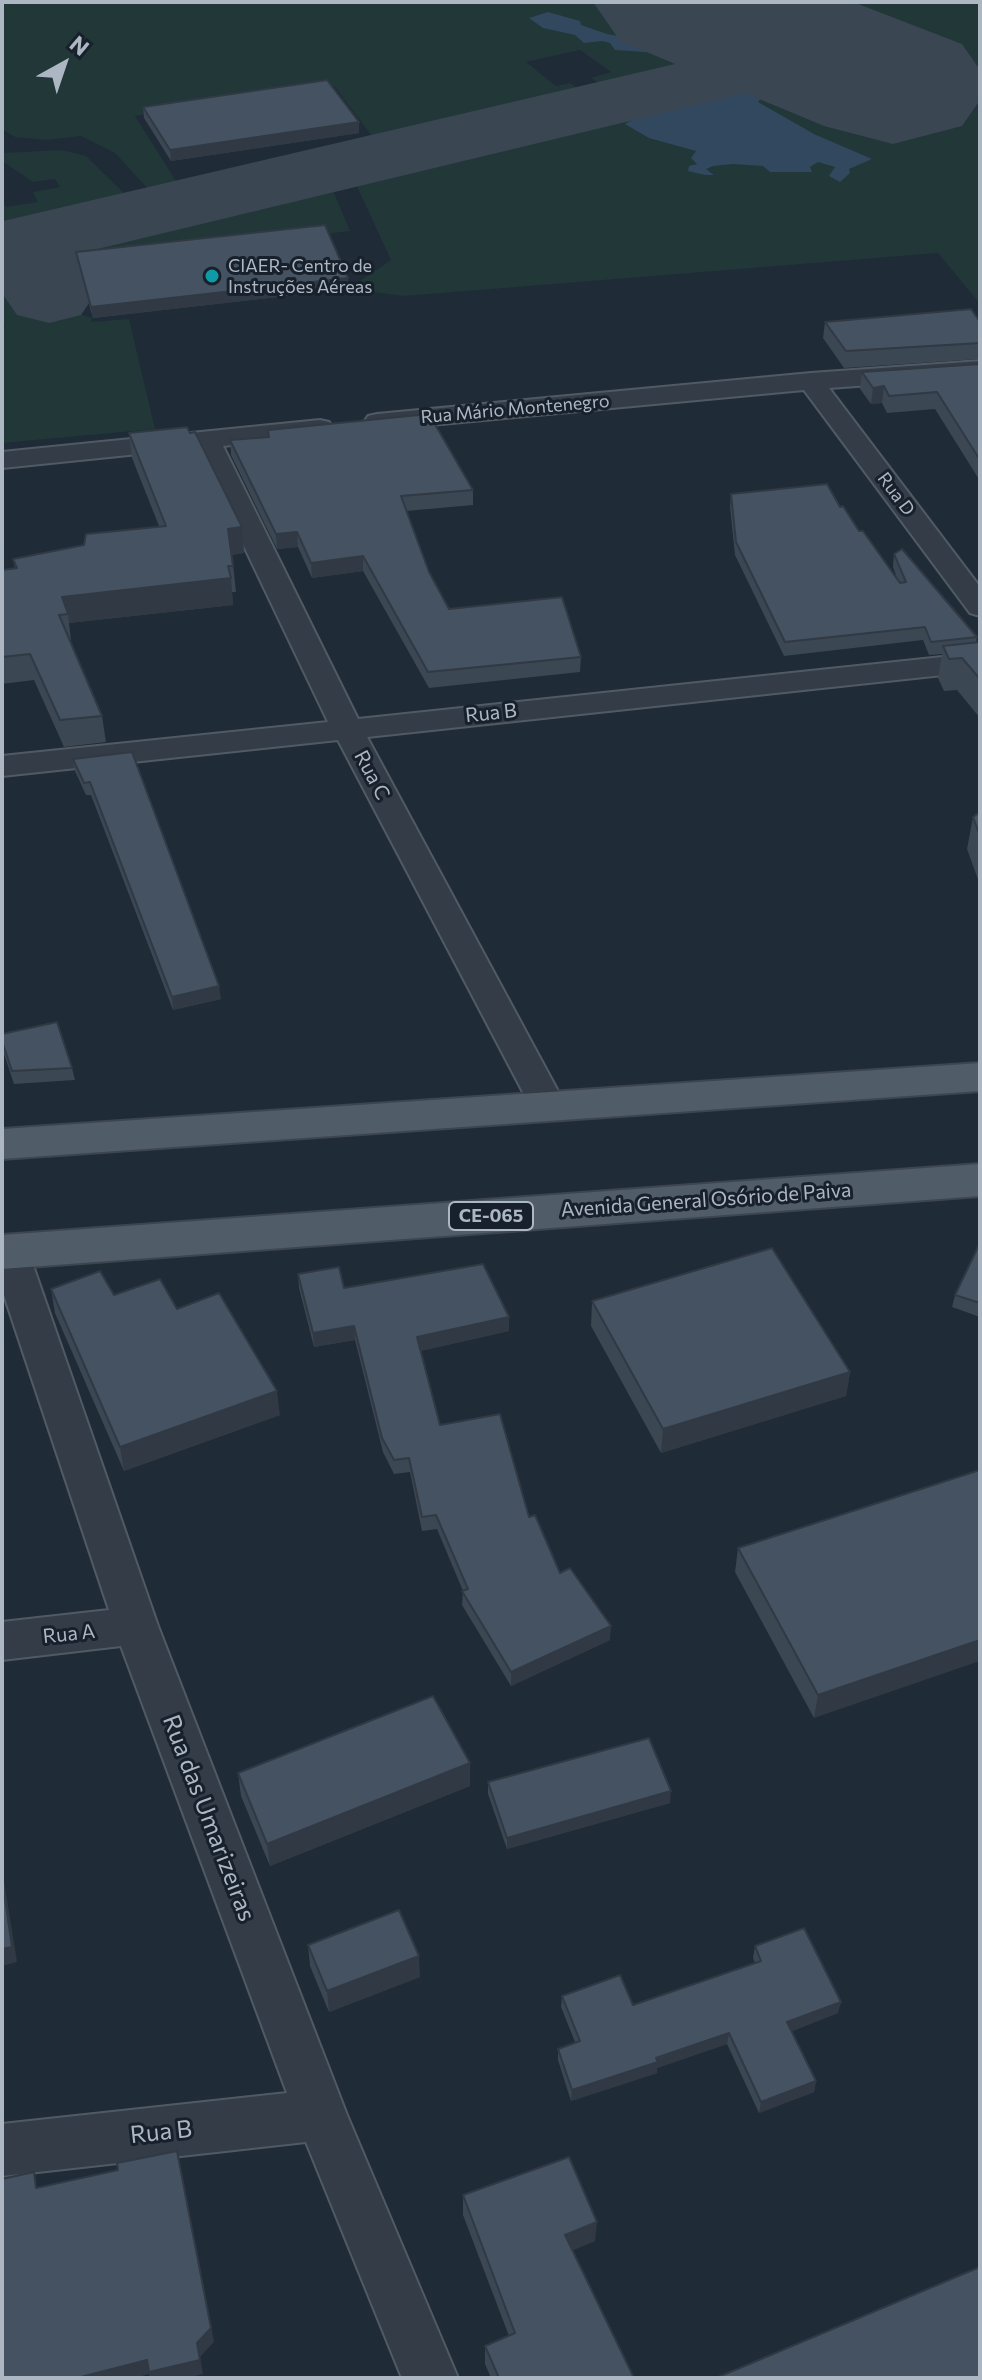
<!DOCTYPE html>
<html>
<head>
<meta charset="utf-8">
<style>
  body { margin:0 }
  #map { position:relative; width:982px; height:2380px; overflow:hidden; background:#1f2b37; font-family:Commissioner,sans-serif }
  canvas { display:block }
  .frame { position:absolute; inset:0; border:4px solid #adb7c4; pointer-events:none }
  .north { position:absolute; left:24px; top:24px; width:80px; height:80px; -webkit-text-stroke:6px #18212b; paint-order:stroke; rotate:40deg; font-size:22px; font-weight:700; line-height:32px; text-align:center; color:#adb7c4 }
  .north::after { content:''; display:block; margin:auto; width:28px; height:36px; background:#adb7c4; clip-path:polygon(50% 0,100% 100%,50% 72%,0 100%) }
</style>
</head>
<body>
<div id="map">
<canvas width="982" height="2380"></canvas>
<div class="frame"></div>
<div class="north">N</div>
</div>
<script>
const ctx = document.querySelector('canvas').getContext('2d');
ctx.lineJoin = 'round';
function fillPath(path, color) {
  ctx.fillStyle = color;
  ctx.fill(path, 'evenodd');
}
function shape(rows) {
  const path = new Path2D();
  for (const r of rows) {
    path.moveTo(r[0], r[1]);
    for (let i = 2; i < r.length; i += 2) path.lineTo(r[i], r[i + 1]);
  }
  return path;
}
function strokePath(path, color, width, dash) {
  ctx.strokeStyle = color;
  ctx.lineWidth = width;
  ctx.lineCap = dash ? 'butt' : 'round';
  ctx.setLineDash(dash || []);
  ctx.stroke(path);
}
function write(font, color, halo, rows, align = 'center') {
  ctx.font = font + ' Commissioner,sans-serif';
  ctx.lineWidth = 6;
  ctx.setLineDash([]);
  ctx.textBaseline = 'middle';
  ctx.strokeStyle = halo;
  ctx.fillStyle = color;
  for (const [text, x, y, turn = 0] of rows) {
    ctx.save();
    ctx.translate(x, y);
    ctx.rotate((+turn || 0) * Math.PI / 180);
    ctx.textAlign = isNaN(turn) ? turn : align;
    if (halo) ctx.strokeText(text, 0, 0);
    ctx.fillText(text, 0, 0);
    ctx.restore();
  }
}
fillPath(shape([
  [2,2,638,2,742,44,744,53,734,67,616,95,591,78,611,72,580,50,526,62,556,86,570,83,594,100,382,149,334,86,135,116,185,195,148,189,115,153,81,136,46,140,15,137,2,129],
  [733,2,980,2,980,304,938,253,405,296,348,289,391,260,354,180,360,170,799,67,864,95,920,77],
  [62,150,86,156,126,195,120,210,2,236,2,200,6,207,38,202,33,192,60,187,55,179,33,182,2,161,2,153],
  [323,179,329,181,350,231,78,264,73,288,54,283,46,248,63,240],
  [23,249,39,303,93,318,90,322,129,319,155,429,2,443,2,329,5,328,2,322,2,253]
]), '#213738');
fillPath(shape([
  [548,12,580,21,581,25,607,34,661,44,674,49,674,54,615,50,610,43,602,41,584,43,575,35,543,28,529,18],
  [749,90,762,97,758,102,814,134,872,159,849,169,850,173,840,182,829,176,835,167,818,162,810,167,812,172,770,172,763,166,733,164,713,166,706,169,714,175,705,175,688,171,689,166,697,164,691,158,696,151,649,138,625,124,655,107]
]), '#32485f');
fillPath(shape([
  [779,16,806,23,824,55,813,71,792,82,81,253,94,296,81,315,49,323,17,315,4,296,3,221,739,49,744,46,741,39,752,23,779,16]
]), '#3a4652');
fillPath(shape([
  [593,2,853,2,962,44,980,70,980,100,962,126,893,144,824,126,620,41,593,2]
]), '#3a4652');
const minor = shape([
  [980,361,980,377,829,388,980,587,980,616,970,613,804,390,377,430,368,428,364,422,368,416,377,414,811,373,980,361],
  [320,420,329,422,333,428,329,434,223,446,358,719,980,653,980,671,367,737,566,1106,561,1115,548,1119,535,1115,338,740,2,776,2,756,328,722,197,448,2,468,2,452,320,420],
  [9,1237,23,1241,28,1251,158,1626,347,2115,458,2378,402,2378,306,2142,2,2176,2,2124,287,2093,121,1646,2,1660,2,1622,109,1610,2,1289,2,1239,9,1237]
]);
const primary = shape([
  [980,1063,980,1091,2,1159,2,1129,980,1063],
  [980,1164,980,1196,2,1269,2,1235,980,1164]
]);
strokePath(minor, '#505a65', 4);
strokePath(primary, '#3c4551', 4);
fillPath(minor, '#333c47');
fillPath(primary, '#505c67');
fillPath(shape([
  [143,107,359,122,359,133,171,161,144,118],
  [76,252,348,289,93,318,77,264],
  [825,322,980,322,980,359,844,368,823,338],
  [980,364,980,481,935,409,887,413,882,403,871,404,860,389,862,372],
  [268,430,473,490,473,505,406,511,429,572,449,609,581,657,580,672,429,688,363,571,312,578,298,547,277,549,231,455,230,440,268,437],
  [129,433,242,527,244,553,232,555,236,592,232,592,233,605,69,623,71,640,70,640,102,716,106,742,64,747,34,680,2,684,2,570,15,568,13,559,84,545,159,526,132,458],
  [731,494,840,507,898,581,893,567,894,554,977,637,976,643,980,642,980,718,957,690,944,691,938,678,942,654,929,655,923,640,784,656,735,555,730,507],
  [132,752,221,999,173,1010,91,795,86,795,75,771,73,759],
  [980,812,980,885,967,849,973,817],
  [2,1034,72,1068,75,1080,14,1084,2,1048],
  [980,1243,980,1317,952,1307,955,1295],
  [298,1274,344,1288,509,1331,420,1351,440,1425,529,1517,560,1573,610,1640,511,1686,462,1605,463,1591,437,1529,422,1531,410,1472,394,1474,383,1452,355,1340,314,1347,299,1288],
  [51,1289,114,1295,177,1309,280,1415,124,1471,55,1313],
  [592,1301,850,1372,846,1396,661,1453,591,1326],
  [980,1470,814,1718,735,1572,738,1548],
  [238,1773,470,1786,270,1866,241,1796],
  [488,1782,670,1803,507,1849,488,1794],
  [308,1945,420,1977,329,2012,310,1966],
  [755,1946,838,2013,792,2031,816,2081,814,2092,759,2113,727,2044,657,2068,657,2073,571,2101,558,2060,558,2049,575,2042,561,2007,562,1996,633,2005,755,1963,753,1958],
  [463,2195,595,2241,572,2250,634,2378,491,2378,485,2364,485,2346,509,2336,463,2215]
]), '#3b4753');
fillPath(shape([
  [359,122,359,133,171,161,170,150],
  [348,278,348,289,93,318,91,307],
  [884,386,882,403,871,404,873,388],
  [242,527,244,553,230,555,228,529],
  [297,532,298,547,277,549,276,534],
  [363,556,363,571,312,578,311,563],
  [231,578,233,605,69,623,68,614,62,597],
  [219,986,221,999,173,1010,172,997],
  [509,1317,509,1331,417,1352,417,1337],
  [354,1326,355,1340,314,1347,313,1333],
  [850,1372,846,1396,661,1453,663,1429],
  [277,1391,280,1415,124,1471,120,1447],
  [611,1626,610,1640,511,1686,511,1672],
  [980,1640,980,1661,814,1718,818,1695],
  [470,1763,470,1786,270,1866,267,1844],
  [671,1791,670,1803,507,1849,507,1838],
  [2,1868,17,1962,2,1966],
  [419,1956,420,1977,329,2012,327,1991],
  [841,2002,838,2013,785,2034,787,2022],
  [729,2033,727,2044,657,2068,657,2073,571,2101,572,2090],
  [816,2081,814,2092,759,2113,761,2102],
  [177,2151,214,2342,200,2357,203,2374,187,2378,150,2378,149,2374,135,2378,77,2378,197,2343],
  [597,2222,595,2241,564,2254,565,2235]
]), '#303944');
const building = shape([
  [327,80,359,122,170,150,143,107,327,80],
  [325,225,348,278,91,307,76,252,325,225],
  [971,309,980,322,980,343,846,351,825,322,971,309],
  [980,364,980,460,937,392,889,396,884,386,873,388,862,372,980,364],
  [429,414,473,490,401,496,429,572,449,609,562,597,581,657,428,672,363,556,311,563,297,532,276,534,230,440,269,437,268,430,429,414],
  [187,427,190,433,195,432,242,527,228,529,233,566,228,566,231,578,62,597,68,614,59,615,102,716,60,720,30,654,2,657,2,570,17,568,13,559,84,545,86,534,166,526,129,433,187,427],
  [827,484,840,507,843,506,859,531,863,531,900,583,906,582,894,554,902,549,977,637,931,642,925,627,785,642,736,542,731,494,827,484],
  [980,642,980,679,962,658,949,659,943,646,980,642],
  [132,752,219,986,172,997,90,782,84,783,73,759,132,752],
  [980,812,980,836,973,817,980,812],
  [57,1022,72,1068,12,1071,2,1041,2,1034,57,1022],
  [980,1243,980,1303,955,1295,980,1243],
  [772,1248,850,1372,663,1429,592,1301,772,1248],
  [483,1264,509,1317,417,1337,440,1425,500,1414,529,1517,535,1515,560,1573,570,1568,611,1626,511,1672,462,1591,468,1589,436,1515,422,1517,409,1458,394,1460,382,1438,354,1326,313,1333,298,1274,339,1267,344,1288,483,1264],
  [100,1271,114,1295,160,1279,177,1309,219,1293,277,1391,120,1447,51,1289,100,1271],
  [980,1470,980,1640,818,1695,738,1548,980,1470],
  [433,1696,470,1763,267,1844,238,1773,433,1696],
  [649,1738,671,1791,507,1838,488,1782,649,1738],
  [2,1878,12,1947,2,1949,2,1878],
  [399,1910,419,1956,327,1991,308,1945,399,1910],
  [804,1928,841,2002,787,2022,816,2081,761,2102,729,2033,656,2058,658,2062,572,2090,558,2049,580,2041,562,1996,620,1975,633,2005,761,1961,755,1946,804,1928],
  [177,2151,211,2328,197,2343,200,2360,149,2372,147,2360,77,2378,2,2378,2,2179,34,2172,36,2188,118,2170,117,2163,177,2151],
  [569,2157,597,2222,565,2235,634,2378,499,2378,485,2346,515,2333,463,2195,569,2157],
  [980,2267,980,2378,716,2378,980,2267]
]);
fillPath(building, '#455261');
strokePath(building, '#303944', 2);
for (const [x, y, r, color] of [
  [212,276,8,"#0f9aa8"]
]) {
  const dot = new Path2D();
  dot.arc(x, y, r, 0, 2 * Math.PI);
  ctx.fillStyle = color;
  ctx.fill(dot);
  strokePath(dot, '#18212b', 3);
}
write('18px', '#adb7c4', '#18212b', [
  ["CIAER- Centro de",228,266],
  ["Instruções Aéreas",228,287]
], 'left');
write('18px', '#adb7c4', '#18212b', [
  ["Rua Mário Montenegro",515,409,-5],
  ["Rua D",896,494,53]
]);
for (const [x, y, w] of [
  [491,1216,84]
]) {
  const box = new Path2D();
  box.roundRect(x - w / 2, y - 14, w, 28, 6);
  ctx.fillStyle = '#18212b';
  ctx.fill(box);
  strokePath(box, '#adb7c4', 2);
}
write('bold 18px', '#adb7c4', null, [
  ["CE-065",491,1216]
]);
write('20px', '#adb7c4', '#18212b', [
  ["Rua B",491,713,-6],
  ["Rua C",372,775,62],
  ["Avenida General Osório de Paiva",706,1200,-4],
  ["Rua A",69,1634,-6]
]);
write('24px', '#adb7c4', '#18212b', [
  ["Rua das Umarizeiras",209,1818,69],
  ["Rua B",161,2132,-6]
]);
</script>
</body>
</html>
